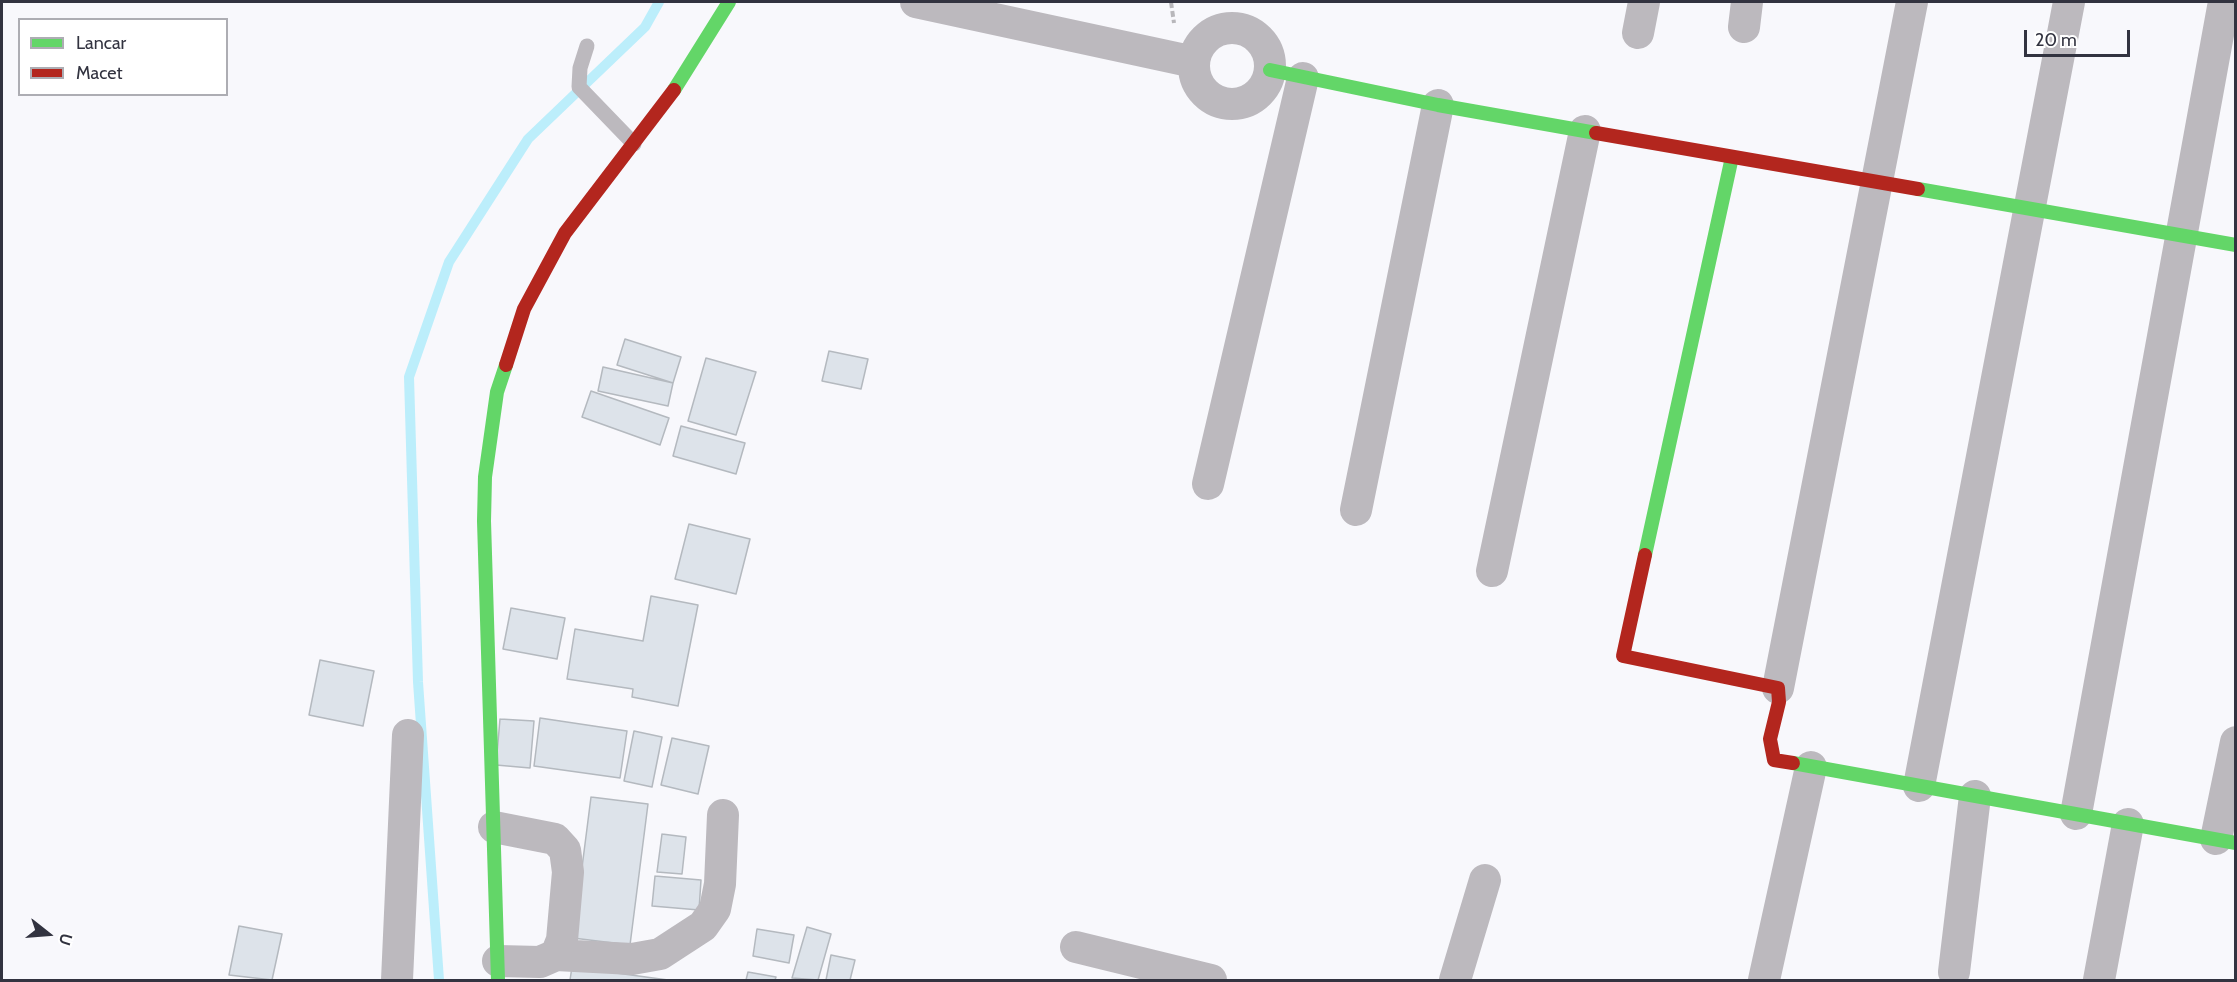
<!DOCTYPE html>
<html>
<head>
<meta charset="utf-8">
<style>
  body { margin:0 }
  #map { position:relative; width:2237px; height:982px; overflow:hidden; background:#f8f8fc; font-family:Cabin,sans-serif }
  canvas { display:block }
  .frame { position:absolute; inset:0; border:3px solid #323340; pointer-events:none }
  .legend { position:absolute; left:18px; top:18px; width:210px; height:78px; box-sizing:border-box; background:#fff; border:2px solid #adadb3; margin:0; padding:8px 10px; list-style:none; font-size:18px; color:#323340 }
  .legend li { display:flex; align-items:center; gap:12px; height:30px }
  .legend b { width:30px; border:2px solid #adadb3 }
  .north { position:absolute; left:18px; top:904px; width:60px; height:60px; -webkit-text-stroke:4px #fff; paint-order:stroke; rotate:107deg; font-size:16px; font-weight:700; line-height:24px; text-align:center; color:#323340 }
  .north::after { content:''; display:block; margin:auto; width:21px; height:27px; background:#323340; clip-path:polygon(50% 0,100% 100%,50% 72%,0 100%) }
  .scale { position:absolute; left:2024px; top:30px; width:106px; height:27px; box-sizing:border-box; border:3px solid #323340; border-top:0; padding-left:8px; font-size:18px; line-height:21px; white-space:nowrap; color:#323340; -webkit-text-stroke:4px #fff; paint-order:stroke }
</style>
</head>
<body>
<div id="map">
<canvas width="2237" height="982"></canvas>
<div class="frame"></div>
<ul class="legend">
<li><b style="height:8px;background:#63d668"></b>Lancar</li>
<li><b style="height:8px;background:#b3261e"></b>Macet</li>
</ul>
<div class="north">U</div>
<div class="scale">20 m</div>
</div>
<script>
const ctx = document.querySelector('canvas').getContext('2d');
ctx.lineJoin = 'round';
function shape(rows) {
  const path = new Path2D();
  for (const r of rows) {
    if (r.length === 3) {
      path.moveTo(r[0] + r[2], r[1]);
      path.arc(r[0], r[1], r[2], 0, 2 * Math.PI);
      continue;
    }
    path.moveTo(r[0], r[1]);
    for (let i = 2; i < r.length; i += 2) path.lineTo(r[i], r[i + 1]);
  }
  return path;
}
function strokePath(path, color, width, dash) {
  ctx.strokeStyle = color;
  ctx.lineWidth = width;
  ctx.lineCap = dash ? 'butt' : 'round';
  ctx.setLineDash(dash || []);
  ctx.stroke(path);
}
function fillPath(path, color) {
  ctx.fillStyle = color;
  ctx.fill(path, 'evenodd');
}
strokePath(shape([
  [439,980,418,682,409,377,449,262,528,139,645,27,659,2]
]), '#bceefb', 10);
const building = shape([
  [625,339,681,357,673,383,617,365,625,339],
  [829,351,868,359,861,389,822,381,829,351],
  [706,358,756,372,736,435,688,421,706,358],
  [603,367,673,383,668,406,598,391,603,367],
  [591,391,669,418,660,445,582,417,591,391],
  [681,426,745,443,736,474,673,456,681,426],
  [689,524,750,539,736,594,675,579,689,524],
  [651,596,698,605,678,706,632,697,633,689,567,679,575,629,643,641,651,596],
  [511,608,565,618,557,659,503,649,511,608],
  [320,660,374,671,363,726,309,715,320,660],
  [540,718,627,731,620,778,534,766,540,718],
  [500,719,534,721,530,768,496,765,500,719],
  [634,731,662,737,652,787,624,781,634,731],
  [672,738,709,746,698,794,661,785,672,738],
  [591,797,648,804,630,945,573,938,591,797],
  [662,834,686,837,682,874,657,872,662,834],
  [655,876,701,880,699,910,652,906,655,876],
  [239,926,282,934,272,980,229,975,239,926],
  [807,927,831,934,818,980,792,978,807,927],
  [757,929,794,935,789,963,753,956,757,929],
  [831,955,855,960,850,980,826,980,831,955],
  [572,967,668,980,570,980,572,967],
  [748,972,776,977,775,980,746,980,748,972]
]);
fillPath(building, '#dde3ea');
strokePath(building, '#b4b9bf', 1.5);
strokePath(shape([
  [1171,2,1174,23]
]), '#b8b7bb', 4, [6, 3]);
strokePath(shape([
  [587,46,580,68,579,87,634,144]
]), '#bcb9be', 15);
strokePath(shape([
  [916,2,1194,62],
  [1744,27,1747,2],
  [1232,66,38],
  [1638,33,1644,2],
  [1208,484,1303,78],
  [1356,510,1438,105],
  [1492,571,1585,131],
  [1778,688,1912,2],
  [1919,786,2069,2],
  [2076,814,2223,7],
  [494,827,555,839,565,850,568,872,562,940,556,955,540,962,498,961],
  [2216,839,2236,742],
  [1076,947,1211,980],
  [556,955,632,959,660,954,703,926,715,909,720,884,723,815],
  [1954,972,1975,796],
  [397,980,408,735],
  [1455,980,1485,880],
  [1764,980,1811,767],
  [2099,980,2128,824]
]), '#bcb9be', 32);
strokePath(shape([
  [1270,70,1438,105,1596,133],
  [674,90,729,2],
  [1918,189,2236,245],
  [1645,555,1732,157],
  [1793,763,2236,843],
  [498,980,484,521,485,477,497,392,506,365]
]), '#63d668', 14);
strokePath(shape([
  [1596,133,1918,189],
  [506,365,524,309,565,233,674,90],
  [1645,555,1623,656,1778,688,1779,702,1770,739,1774,760,1793,763]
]), '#b3261e', 14);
</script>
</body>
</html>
